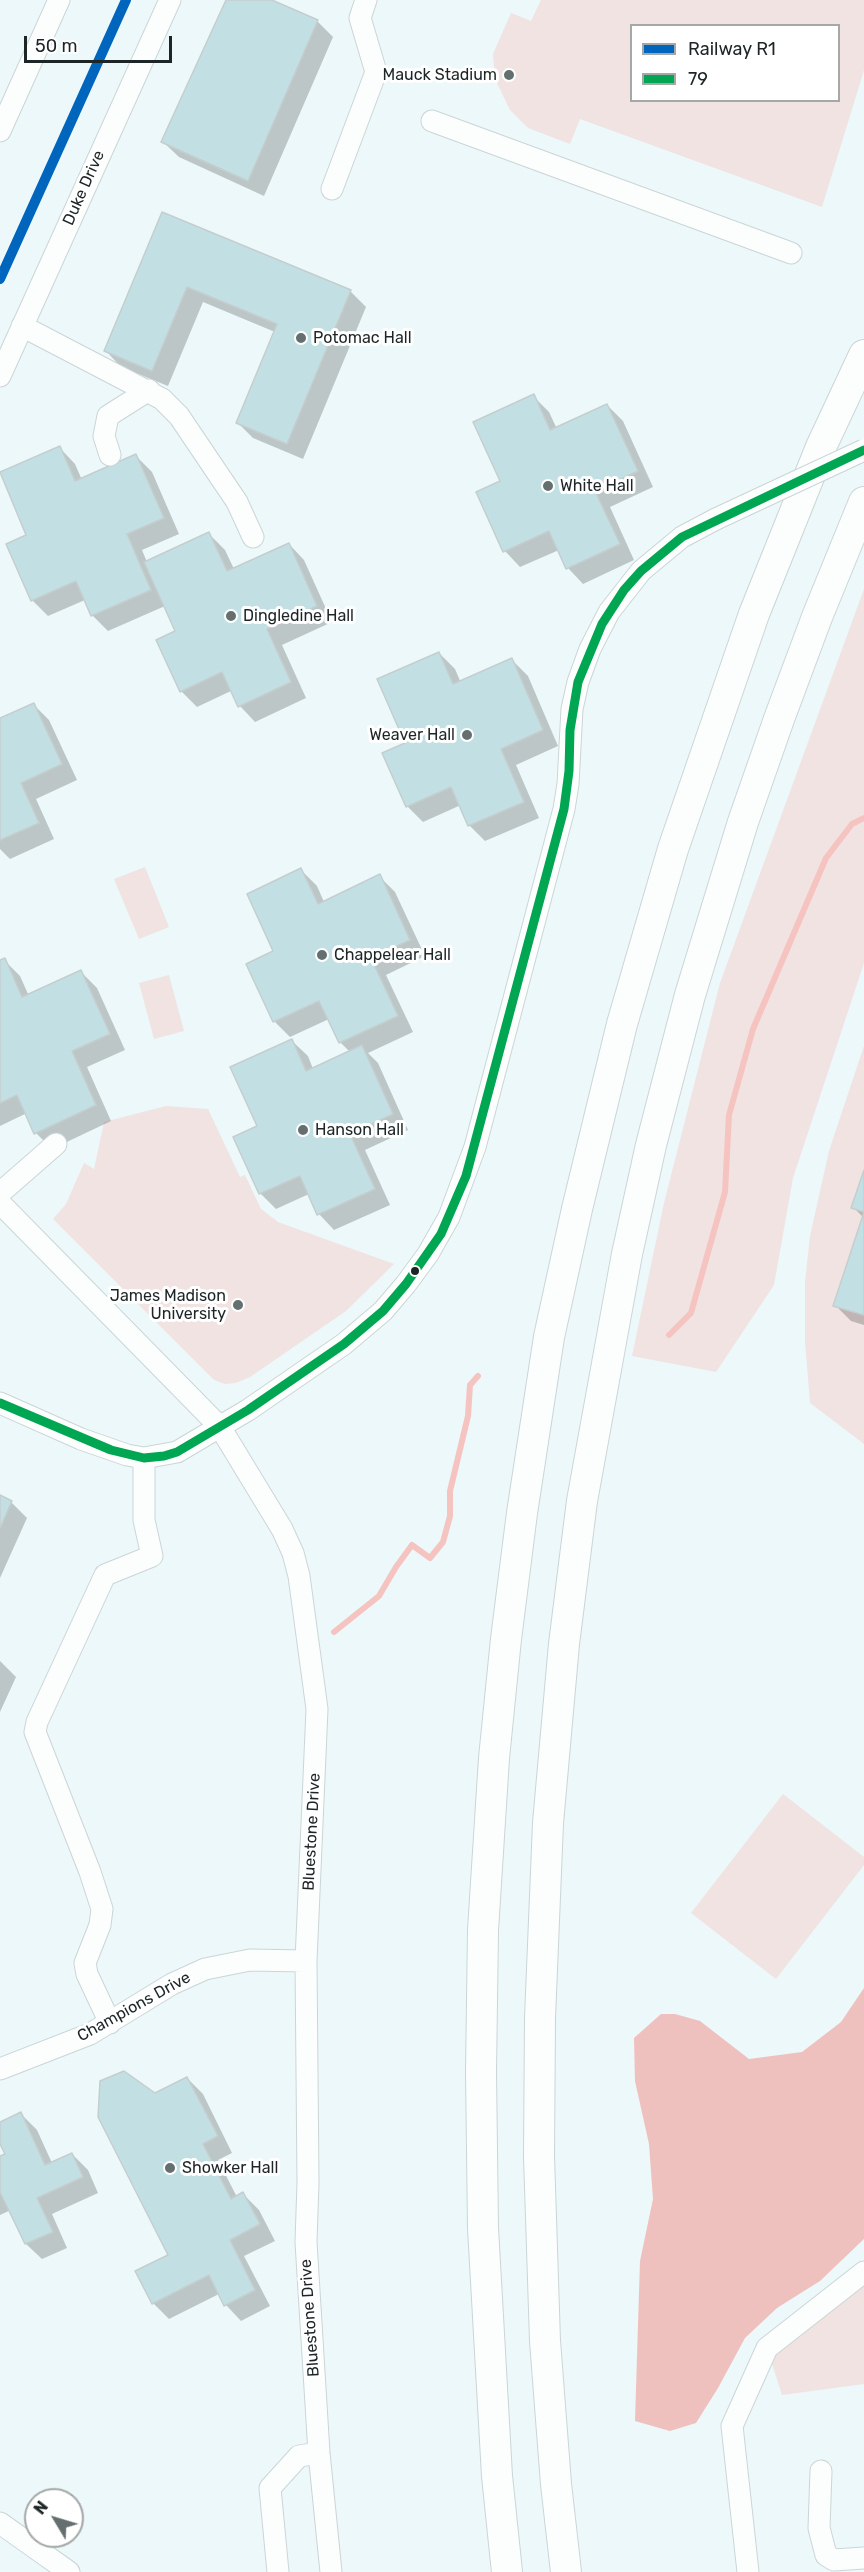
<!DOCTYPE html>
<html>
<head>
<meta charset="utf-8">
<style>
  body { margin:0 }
  #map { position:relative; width:864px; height:2572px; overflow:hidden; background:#ecf8f9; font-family:Rubik,sans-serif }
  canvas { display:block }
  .legend { position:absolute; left:630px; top:24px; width:210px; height:78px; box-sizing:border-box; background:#fff; border:2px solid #a5a8a8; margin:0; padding:8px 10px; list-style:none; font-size:18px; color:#1d2526 }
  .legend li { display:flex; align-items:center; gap:12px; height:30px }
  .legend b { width:30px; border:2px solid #a5a8a8 }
  .north { position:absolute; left:24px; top:2488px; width:60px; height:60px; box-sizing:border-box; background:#fff; border:2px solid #a5a8a8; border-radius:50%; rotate:308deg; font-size:16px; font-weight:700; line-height:24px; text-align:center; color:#1d2526 }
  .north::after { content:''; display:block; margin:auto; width:21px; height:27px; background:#656f70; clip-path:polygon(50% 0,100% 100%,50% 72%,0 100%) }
  .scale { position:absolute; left:24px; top:36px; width:148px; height:27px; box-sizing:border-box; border:3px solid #1d2526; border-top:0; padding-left:8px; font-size:18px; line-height:21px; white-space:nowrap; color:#1d2526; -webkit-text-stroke:4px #fff; paint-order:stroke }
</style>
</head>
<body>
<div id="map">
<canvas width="864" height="2572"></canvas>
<ul class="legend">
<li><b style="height:8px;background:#0065bd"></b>Railway R1</li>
<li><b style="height:8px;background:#00a651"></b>79</li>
</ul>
<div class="north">N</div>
<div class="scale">50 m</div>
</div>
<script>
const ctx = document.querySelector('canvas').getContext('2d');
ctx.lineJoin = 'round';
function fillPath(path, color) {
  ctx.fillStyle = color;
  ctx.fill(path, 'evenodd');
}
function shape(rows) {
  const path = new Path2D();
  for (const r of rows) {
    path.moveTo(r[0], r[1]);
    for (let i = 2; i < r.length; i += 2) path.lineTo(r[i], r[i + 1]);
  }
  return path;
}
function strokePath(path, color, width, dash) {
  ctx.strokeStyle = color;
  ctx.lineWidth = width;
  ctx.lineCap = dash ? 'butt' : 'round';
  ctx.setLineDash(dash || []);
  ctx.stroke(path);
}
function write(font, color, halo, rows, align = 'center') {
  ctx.font = font + ' Rubik,sans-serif';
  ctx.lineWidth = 6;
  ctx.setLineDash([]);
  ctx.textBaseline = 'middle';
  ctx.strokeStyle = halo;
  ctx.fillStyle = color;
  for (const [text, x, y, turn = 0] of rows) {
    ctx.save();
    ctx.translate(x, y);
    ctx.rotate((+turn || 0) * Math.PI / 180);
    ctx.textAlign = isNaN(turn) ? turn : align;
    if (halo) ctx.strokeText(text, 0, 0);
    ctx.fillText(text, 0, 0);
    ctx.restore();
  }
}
fillPath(shape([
  [541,0,864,0,864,70,822,207,580,119,570,144,528,128,510,110,495,79,493,54,511,13,531,21],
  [632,26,838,26,838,100,632,100],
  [864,589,864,963,793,1178,774,1285,716,1372,632,1356,664,1203,720,983],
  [145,867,169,927,139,939,114,879],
  [169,975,184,1031,154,1039,139,983],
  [864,1046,864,1170,852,1208,864,1212,833,1305,864,1315,864,1444,810,1403,805,1341,805,1282,810,1236,829,1151],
  [166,1106,208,1109,240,1177,245,1175,261,1209,278,1222,394,1264,346,1311,250,1377,236,1383,225,1384,214,1380,53,1219,66,1204,84,1163,94,1169,104,1122],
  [783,1794,864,1857,864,1865,776,1979,691,1913],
  [864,2272,864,2384,782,2395,767,2348]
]), '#f0e3e2');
fillPath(shape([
  [864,1988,864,2239,820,2281,777,2308,745,2338,718,2388,696,2423,670,2431,635,2421,640,2261,653,2199,649,2144,635,2081,634,2038,661,2014,675,2014,700,2021,749,2059,802,2052,841,2022]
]), '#efc1be');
fillPath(shape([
  [228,0,268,0,317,21,333,37,264,196,179,157,163,142],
  [163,214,350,291,366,307,303,459,253,438,237,422,275,332,203,302,168,386,121,367,106,351],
  [533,396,549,412,557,429,607,405,623,421,653,487,610,507,634,560,583,584,568,568,559,550,520,567,505,551,478,493,502,482],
  [60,448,75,464,82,480,136,456,152,472,179,534,142,550,147,562,209,534,225,550,234,569,289,544,304,560,332,622,282,645,306,698,255,722,240,706,233,690,197,707,181,691,177,632,165,606,108,631,92,615,85,600,48,616,32,600,28,536],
  [439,653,455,669,461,683,512,660,528,676,558,746,516,765,539,818,485,841,469,825,461,805,423,822,407,806,407,744],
  [34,705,49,720,77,780,36,799,54,839,10,859,0,849,0,720],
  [301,870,317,886,324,902,379,876,395,892,425,956,386,975,413,1032,368,1053,378,1063,408,1130,365,1150,390,1205,334,1230,319,1214,309,1194,276,1209,260,1193,259,1127,292,1041,308,1056,313,1069,350,1052,340,1042,329,1019,290,1037,274,1021,275,952],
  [4,960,20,976,29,996,81,972,97,988,125,1050,87,1067,111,1121,52,1149,36,1133,27,1113,0,1126,0,962],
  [864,1175,864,1325,851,1321,835,1305,864,1218,853,1207],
  [0,1497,11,1502,27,1518,0,1578],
  [0,1661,16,1677,0,1712],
  [187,2078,203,2094,232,2153,218,2160,237,2197,243,2194,259,2210,275,2241,244,2256,270,2306,241,2321,226,2305,219,2294,169,2319,153,2303,170,2256,155,2095],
  [21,2114,37,2130,52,2163,72,2154,88,2170,98,2193,52,2214,67,2248,42,2259,26,2244,11,2210,0,2215,0,2158,7,2155,0,2140,0,2124]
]), '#0003');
strokePath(shape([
  [669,1335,691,1313,725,1192,729,1115,753,1029,826,858,852,824,864,818],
  [334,1632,379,1596,396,1567,412,1545,430,1558,443,1542,450,1516,450,1491,468,1416,470,1385,478,1376]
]), '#f6c4c0', 6);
const building = shape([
  [226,0,272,0,318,20,248,181,161,142,226,0],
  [162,212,351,290,287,444,236,423,277,324,187,287,152,371,104,351,162,212],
  [534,394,550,430,607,404,638,471,595,491,620,544,566,569,549,531,503,552,476,492,500,481,473,422,534,394],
  [60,446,75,481,136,454,164,518,127,534,151,590,91,616,76,581,31,601,6,544,26,535,0,472,60,446],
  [209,532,227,571,289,543,317,606,267,629,291,682,238,707,222,672,180,692,156,640,175,631,144,562,209,532],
  [439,652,453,684,512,658,543,730,501,749,524,802,468,826,451,787,406,807,382,753,405,743,377,679,439,652],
  [34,703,62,764,21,783,39,823,0,840,0,718,34,703],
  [301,868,318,904,380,874,410,940,371,958,398,1016,339,1043,319,1001,273,1022,246,964,273,951,247,894,301,868],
  [5,958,22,997,81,970,110,1034,72,1051,96,1105,34,1134,17,1095,0,1103,0,960,5,958],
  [292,1039,306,1071,362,1045,393,1114,350,1134,375,1189,317,1215,300,1176,259,1194,233,1137,257,1126,230,1067,292,1039],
  [864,1170,864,1315,833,1306,864,1212,851,1208,864,1170],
  [0,1495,12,1501,0,1528,0,1495],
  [124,2071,155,2093,187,2077,218,2136,203,2144,231,2199,243,2192,260,2224,230,2240,255,2290,224,2306,209,2275,152,2304,135,2271,168,2255,98,2117,100,2081,124,2071],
  [21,2112,45,2165,72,2153,83,2177,37,2198,53,2232,25,2244,0,2192,0,2156,5,2154,0,2144,0,2122,21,2112]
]);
fillPath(building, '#c2e0e4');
strokePath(building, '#c5cecf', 1.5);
const minor = shape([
  [432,121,791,253],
  [0,131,59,0],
  [332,189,376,72,360,18,366,0],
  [22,326,162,399,179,416,237,502,253,537],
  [0,376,170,0],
  [110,455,104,436,108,416,149,390],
  [0,1193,56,1144],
  [0,1203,220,1427,282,1529,293,1553,299,1576,317,1709,306,1961,308,2183,306,2242,319,2453,331,2572],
  [0,1403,81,1439,127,1455,144,1458,177,1452,248,1410,344,1344,383,1311,406,1284,428,1254,449,1217,475,1147,564,809,568,784,572,709,578,682,590,649,609,612,641,571,682,537,716,519],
  [110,2023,87,1974,85,1963,100,1925,102,1909,90,1872,35,1732,37,1722,105,1575,152,1556,144,1520,144,1458],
  [0,2069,90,2034,172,1984,205,1969,250,1960,306,1961],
  [821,2471,819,2528,826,2555,834,2560,864,2558],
  [0,2523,69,2572],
  [278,2572,270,2488,299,2456,319,2453],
  [748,2572,732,2426,767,2348,864,2272]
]);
const highway = shape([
  [507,2572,497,2476,483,2228,481,2072,483,1930,494,1758,506,1639,522,1513,549,1337,577,1209,622,1024,673,849,754,614,821,447,864,355],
  [566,2572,556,2484,545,2341,539,2156,540,2018,548,1823,564,1644,582,1501,627,1254,651,1145,690,995,743,822,779,719,817,617,864,502]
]);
strokePath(minor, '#ccd5d6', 23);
strokePath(highway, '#ccd5d6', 32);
strokePath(minor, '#fcfefe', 21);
strokePath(highway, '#fcfefe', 30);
const minorBridge = shape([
  [716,519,864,450]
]);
strokePath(minorBridge, '#ccd5d6', 23, []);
strokePath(minorBridge, '#fcfefe', 21);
strokePath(shape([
  [0,1403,111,1450,144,1458,164,1456,177,1452,248,1410,344,1344,383,1311,406,1284,441,1234,466,1176,564,809,569,771,570,730,578,682,602,624,624,590,641,571,682,537,864,450]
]), '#00a651', 9);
strokePath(shape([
  [0,279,126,0]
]), '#0065bd', 10);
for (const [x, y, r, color] of [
  [509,75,6,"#656f70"],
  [301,338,6,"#656f70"],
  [548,486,6,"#656f70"],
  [231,616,6,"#656f70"],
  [467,735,6,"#656f70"],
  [322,955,6,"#656f70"],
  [303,1130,6,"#656f70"],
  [415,1271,5,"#1d2526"],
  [238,1305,6,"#656f70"],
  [170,2168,6,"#656f70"]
]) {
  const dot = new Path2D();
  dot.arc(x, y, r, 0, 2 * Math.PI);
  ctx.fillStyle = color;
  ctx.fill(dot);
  strokePath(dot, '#fff', 2);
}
write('16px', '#1d2526', '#fff', [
  ["Mauck Stadium",497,75,"right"],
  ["Potomac Hall",313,338],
  ["White Hall",560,486],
  ["Dingledine Hall",243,616],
  ["Weaver Hall",455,735,"right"],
  ["Chappelear Hall",334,955],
  ["Hanson Hall",315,1130],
  ["James Madison",226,1296,"right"],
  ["University",226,1314,"right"],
  ["Showker Hall",182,2168]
], 'left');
write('16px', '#1d2526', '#fff', [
  ["Duke Drive",84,188,-66],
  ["Bluestone Drive",312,1832,-87],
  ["Champions Drive",134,2007,-29],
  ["Bluestone Drive",310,2318,-94]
]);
</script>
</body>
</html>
